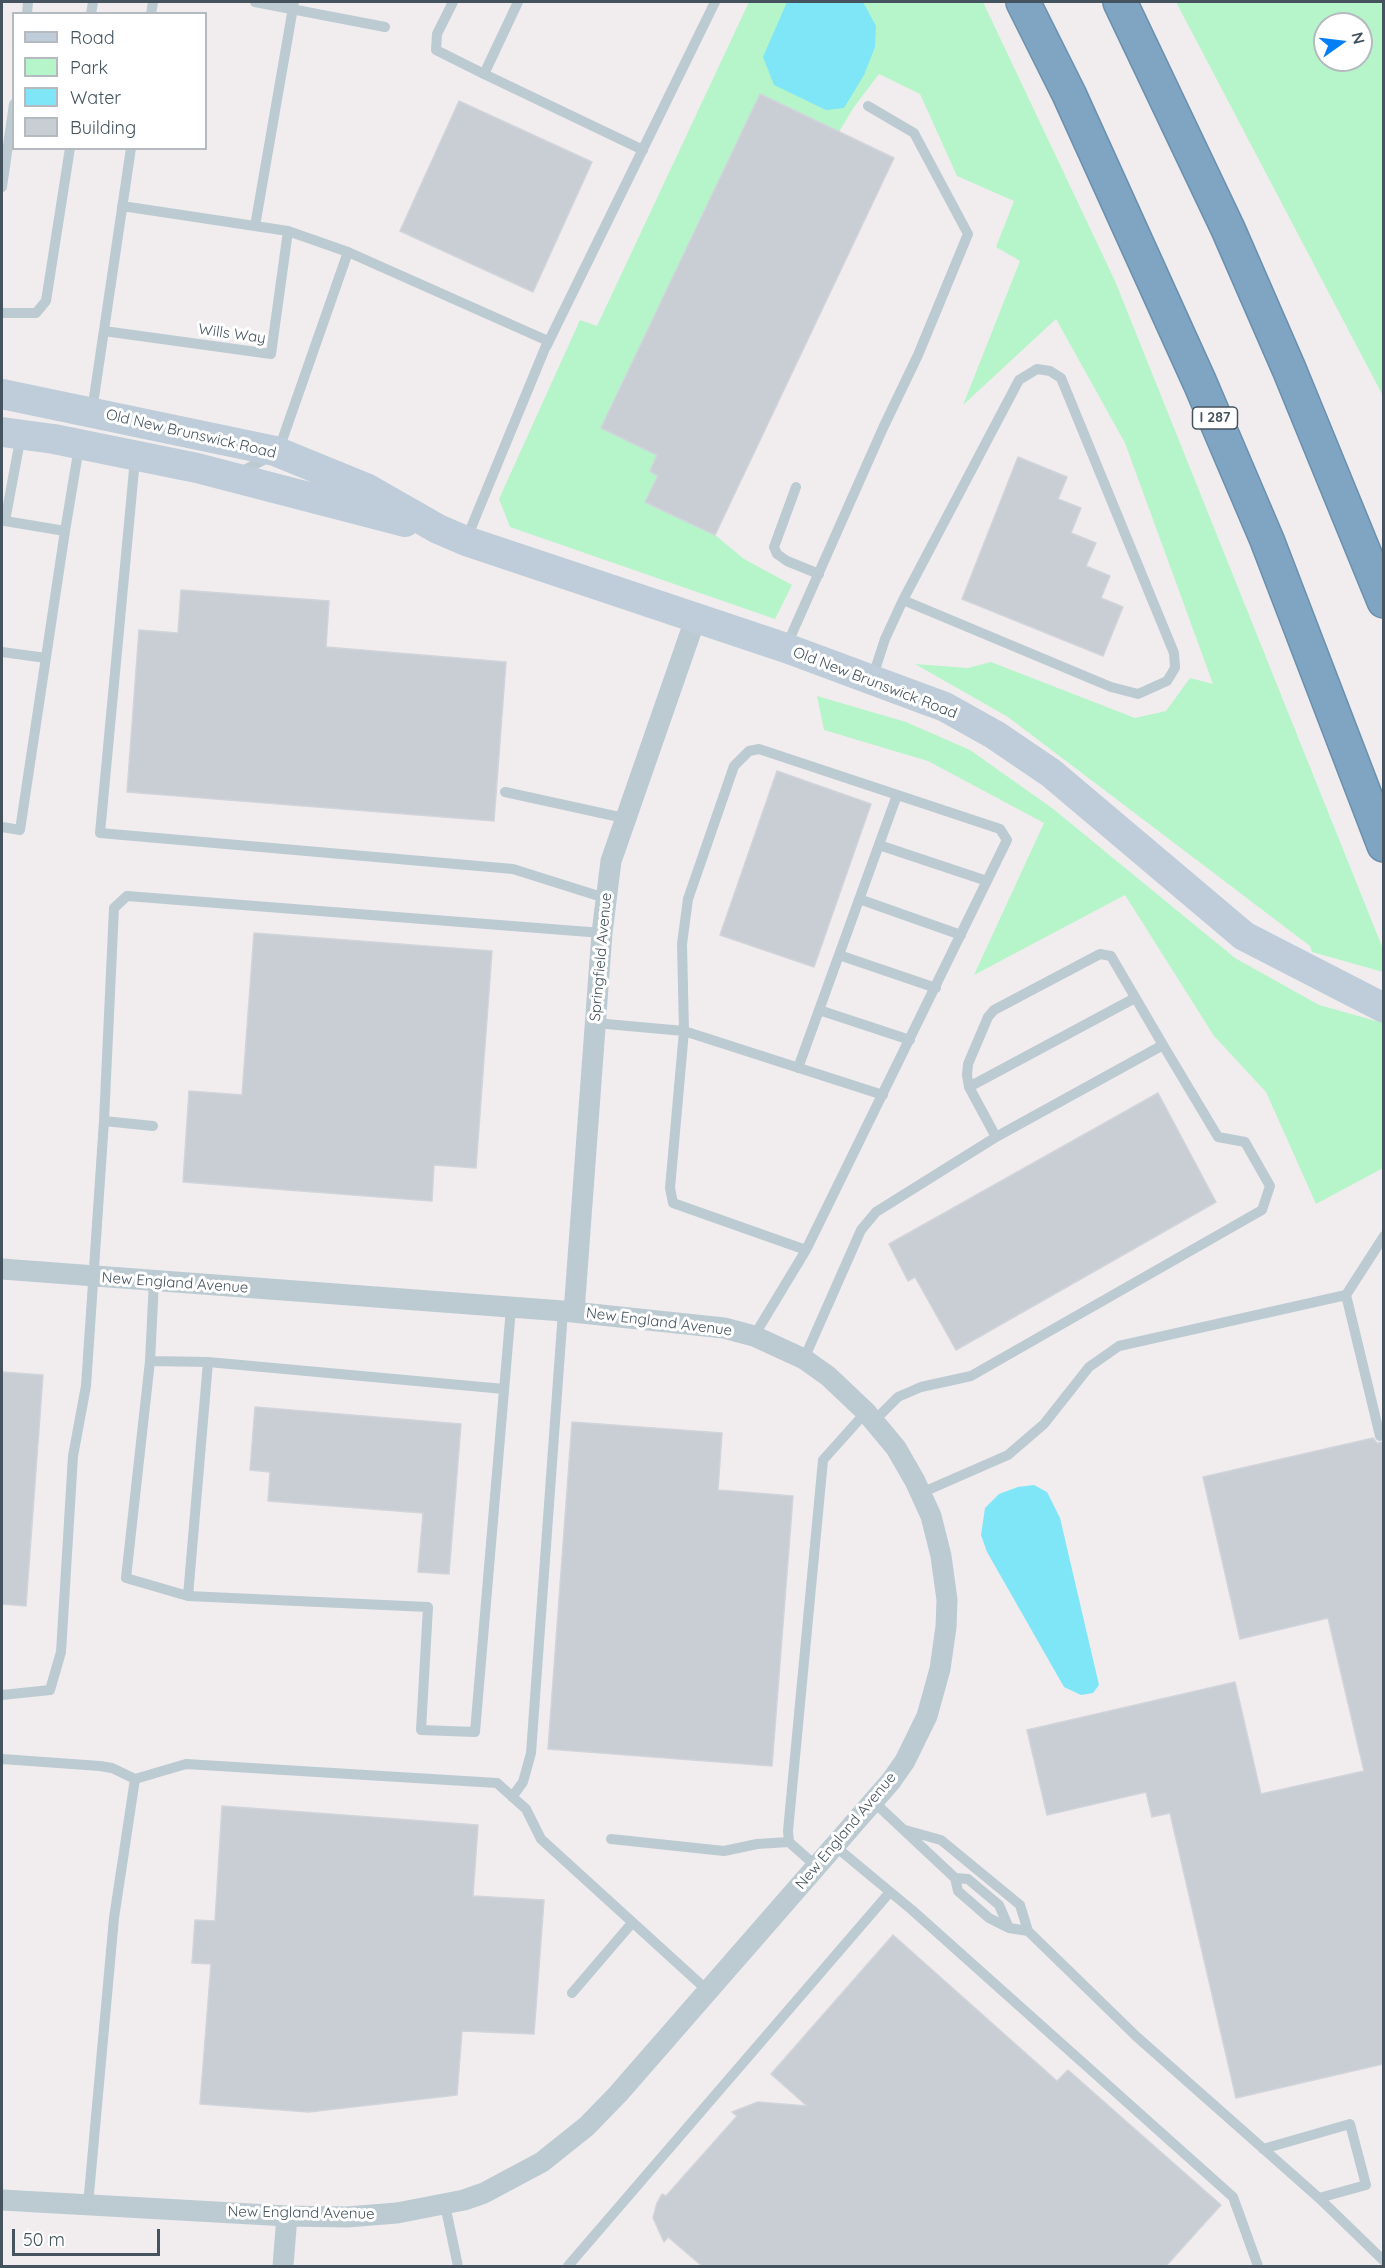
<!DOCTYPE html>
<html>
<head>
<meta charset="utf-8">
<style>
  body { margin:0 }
  #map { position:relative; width:1385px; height:2268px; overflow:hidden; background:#f1edee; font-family:Quicksand,sans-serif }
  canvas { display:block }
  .frame { position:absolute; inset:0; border:3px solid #44535e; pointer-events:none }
  .legend { position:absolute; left:12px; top:12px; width:195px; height:138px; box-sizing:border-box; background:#fff; border:2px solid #b4babf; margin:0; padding:8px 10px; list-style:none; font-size:18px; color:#44535e }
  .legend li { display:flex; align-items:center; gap:12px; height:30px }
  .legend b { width:30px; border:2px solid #b4babf }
  .north { position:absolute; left:1313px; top:12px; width:60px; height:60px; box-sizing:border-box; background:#fff; border:2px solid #b4babf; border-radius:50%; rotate:76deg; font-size:16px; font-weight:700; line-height:24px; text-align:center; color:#44535e }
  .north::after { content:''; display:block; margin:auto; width:21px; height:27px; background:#037ef5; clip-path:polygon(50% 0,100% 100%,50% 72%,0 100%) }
  .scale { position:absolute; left:12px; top:2229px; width:148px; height:27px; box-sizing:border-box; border:3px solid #44535e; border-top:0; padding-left:8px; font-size:18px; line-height:21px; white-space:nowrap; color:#44535e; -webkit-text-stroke:4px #fff; paint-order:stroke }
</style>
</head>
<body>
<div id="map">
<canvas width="1385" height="2268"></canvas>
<div class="frame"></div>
<ul class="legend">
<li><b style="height:8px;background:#becdd9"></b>Road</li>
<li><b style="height:16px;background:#b6f4ca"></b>Park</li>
<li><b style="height:16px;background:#7ee6f7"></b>Water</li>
<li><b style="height:16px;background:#c9ced4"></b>Building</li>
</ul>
<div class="north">N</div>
<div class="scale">50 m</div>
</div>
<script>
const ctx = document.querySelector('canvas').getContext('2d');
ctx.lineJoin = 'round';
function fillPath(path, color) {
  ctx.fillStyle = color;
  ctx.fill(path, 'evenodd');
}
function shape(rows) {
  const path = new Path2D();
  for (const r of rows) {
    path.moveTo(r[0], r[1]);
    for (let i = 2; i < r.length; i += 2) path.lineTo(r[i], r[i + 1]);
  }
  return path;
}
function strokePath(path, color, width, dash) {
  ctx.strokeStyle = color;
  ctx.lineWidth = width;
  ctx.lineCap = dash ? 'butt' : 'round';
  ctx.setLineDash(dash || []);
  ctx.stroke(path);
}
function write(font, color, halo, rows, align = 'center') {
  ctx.font = font + ' Quicksand,sans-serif';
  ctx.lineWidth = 6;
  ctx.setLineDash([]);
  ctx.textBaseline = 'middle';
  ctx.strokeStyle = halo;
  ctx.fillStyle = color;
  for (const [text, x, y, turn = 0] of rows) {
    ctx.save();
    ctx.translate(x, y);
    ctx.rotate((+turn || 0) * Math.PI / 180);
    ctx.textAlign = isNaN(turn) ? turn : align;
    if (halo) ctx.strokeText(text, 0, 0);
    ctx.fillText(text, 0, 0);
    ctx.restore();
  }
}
fillPath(shape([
  [749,2,983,2,1115,281,1383,949,1383,972,1312,952,1310,946,1008,717,915,664,968,668,991,662,1135,718,1166,711,1190,678,1213,684,1125,443,1056,319,963,405,1020,261,996,247,1014,201,957,176,920,94,879,74,854,107,839,132,760,94,601,428,657,455,650,471,658,476,646,502,715,535,744,559,792,585,775,619,510,527,499,499,580,320,597,326],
  [1176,2,1383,2,1383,396],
  [1325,24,1361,24,1361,60,1325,60],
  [817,696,906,722,970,750,1052,808,1235,958,1319,1005,1383,1023,1383,1168,1316,1204,1266,1092,1214,1036,1125,895,974,975,1044,823,928,761,824,730]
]), '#b6f4ca');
fillPath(shape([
  [787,2,863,2,876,26,875,47,864,75,844,108,826,110,774,85,763,57],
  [1034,1485,1047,1492,1060,1518,1099,1685,1093,1693,1081,1695,1064,1687,987,1552,981,1535,985,1508,999,1494,1018,1487]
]), '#7ee6f7');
const building = shape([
  [760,94,894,158,715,535,645,502,658,476,650,471,657,455,601,428,760,94],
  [459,101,592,162,533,292,400,231,459,101],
  [1018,457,1067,477,1058,499,1081,508,1071,533,1096,543,1086,566,1110,576,1101,598,1123,607,1103,656,962,599,1018,457],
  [181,590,329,601,326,647,506,662,494,821,127,792,139,630,178,633,181,590],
  [777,771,871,804,814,967,720,935,777,771],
  [254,933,492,951,476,1168,434,1165,432,1201,183,1182,189,1091,242,1095,254,933],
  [1158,1093,1216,1202,956,1350,915,1277,908,1281,889,1244,1158,1093],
  [2,1372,43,1375,26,1606,2,1604,2,1372],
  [255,1407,461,1424,449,1574,418,1572,423,1513,268,1501,270,1472,250,1470,255,1407],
  [572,1422,722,1433,718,1490,793,1496,772,1766,548,1749,572,1422],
  [1373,1438,1377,1443,1383,1442,1383,2064,1236,2098,1170,1813,1152,1817,1146,1792,1047,1815,1027,1730,1235,1682,1261,1794,1364,1771,1328,1618,1240,1639,1203,1477,1373,1438],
  [222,1806,478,1825,473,1896,544,1900,534,2034,462,2031,457,2095,309,2112,200,2104,211,1964,192,1963,195,1920,215,1921,222,1806],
  [893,1935,1057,2081,1068,2070,1221,2205,1166,2266,702,2266,668,2237,664,2242,653,2218,657,2203,662,2194,666,2196,737,2116,732,2112,758,2102,807,2106,771,2074,893,1935]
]);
fillPath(building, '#c9ced4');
strokePath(building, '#d1d4da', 1.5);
const highway = shape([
  [1023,2,1069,94,1200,383,1267,540,1384,845],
  [1120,2,1228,229,1289,369,1384,601]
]);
strokePath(highway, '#6a90af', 36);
strokePath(shape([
  [255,2,385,27],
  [453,2,437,34,436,50,484,74],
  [518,2,484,74,643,150],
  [27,14,28,2],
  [91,14,93,2],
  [151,14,153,2],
  [2,187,14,104],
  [122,206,288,231,348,252],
  [255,226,294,2],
  [2,313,36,313,46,301,70,148],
  [104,331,271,354,288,231],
  [546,347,715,2],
  [92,411,131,148],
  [21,435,5,521,65,531,79,447],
  [135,459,100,833,513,869,605,898],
  [241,472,278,452,348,252,548,341,466,540],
  [796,487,774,547,777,554,787,561,819,574],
  [786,647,883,428,918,355,968,234,914,133,868,106],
  [2,652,46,658],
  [872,679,885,639,903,600,1019,380,1037,369,1050,371,1061,378,1174,653,1175,668,1167,681,1138,694,1111,687,903,600],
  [505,792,624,818],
  [2,827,20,830,65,531],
  [879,845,987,881],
  [859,899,961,935],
  [839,955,936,988],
  [819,1010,910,1040],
  [595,1023,684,1031,883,1095],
  [798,1068,897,795],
  [969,1087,1135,998],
  [104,1121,153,1126],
  [154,1281,150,1361,208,1362,188,1596,428,1607,421,1730,475,1732,511,1308],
  [1346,1295,1384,1236],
  [754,1336,806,1250,1007,840,1000,829,759,749,749,751,734,766,688,899,682,944,684,1031,670,1188,673,1203,806,1250],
  [804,1359,861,1230,876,1212,996,1137,1163,1045,1111,956,1100,954,994,1010,988,1017,968,1064,967,1075,969,1087,996,1137],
  [150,1361,126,1578,188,1596],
  [208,1362,504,1389],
  [874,1421,898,1397,921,1387,971,1376,1262,1210,1270,1186,1245,1142,1218,1137,1163,1045],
  [921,1493,1008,1455,1044,1424,1089,1367,1119,1346,1346,1295,1380,1436],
  [2,1695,50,1690,61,1652,73,1456,86,1386,104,1121,114,908,127,896,602,933],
  [2,1759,100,1766,112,1768,135,1779,114,1918,88,2205],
  [135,1779,186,1764,497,1783,526,1809,541,1839,708,1991],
  [512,1797,523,1782,531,1753,563,1311],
  [875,1803,955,1878,958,1891,989,1918,1009,1928,1028,1931],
  [905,1830,941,1840,1020,1905,1028,1931,1137,2037,1319,2198,1384,2261],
  [611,1839,724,1851,757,1844,789,1842],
  [836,1847,912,1910,1233,2197,1258,2266],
  [817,1867,789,1842,788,1831,823,1460,866,1412],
  [955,1878,968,1879,999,1905,1009,1928],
  [572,1993,632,1923],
  [1263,2149,1350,2124,1366,2185,1319,2198],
  [445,2205,458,2266],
  [568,2266,890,1892]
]), '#bccad2', 10);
strokePath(shape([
  [2,1269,563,1311,724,1328,754,1336,804,1359,828,1376,866,1412,896,1448,915,1481,931,1516,941,1556,947,1600,946,1627,940,1669,927,1716,905,1761,891,1781,618,2094,587,2126,542,2162,484,2193,464,2200,397,2213,347,2217,287,2216,2,2200],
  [574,1312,602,933,611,861,696,617],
  [283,2266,287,2216]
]), '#bccad2', 21);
strokePath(shape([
  [2,394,275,451,368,489,438,529,466,541,786,648,945,707,995,735,1051,773,1244,936,1384,1008],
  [2,432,54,439,197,468,405,522]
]), '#becdd9', 30);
strokePath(highway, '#7fa5c3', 33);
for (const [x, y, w] of [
  [1215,418,45]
]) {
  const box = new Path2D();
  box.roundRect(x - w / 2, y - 11, w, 22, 4.5);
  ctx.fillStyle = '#fff';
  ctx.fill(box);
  strokePath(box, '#44535e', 1.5);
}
write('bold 14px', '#44535e', null, [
  ["I 287",1215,418]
]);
write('15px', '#44535e', '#fff', [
  ["Wills Way",232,334,8],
  ["Old New Brunswick Road",191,434,13],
  ["Old New Brunswick Road",875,683,21],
  ["Springfield Avenue",601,957,-85],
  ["New England Avenue",175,1283,4],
  ["New England Avenue",659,1322,7],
  ["New England Avenue",846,1831,-50],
  ["New England Avenue",301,2213,1]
]);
</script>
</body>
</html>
